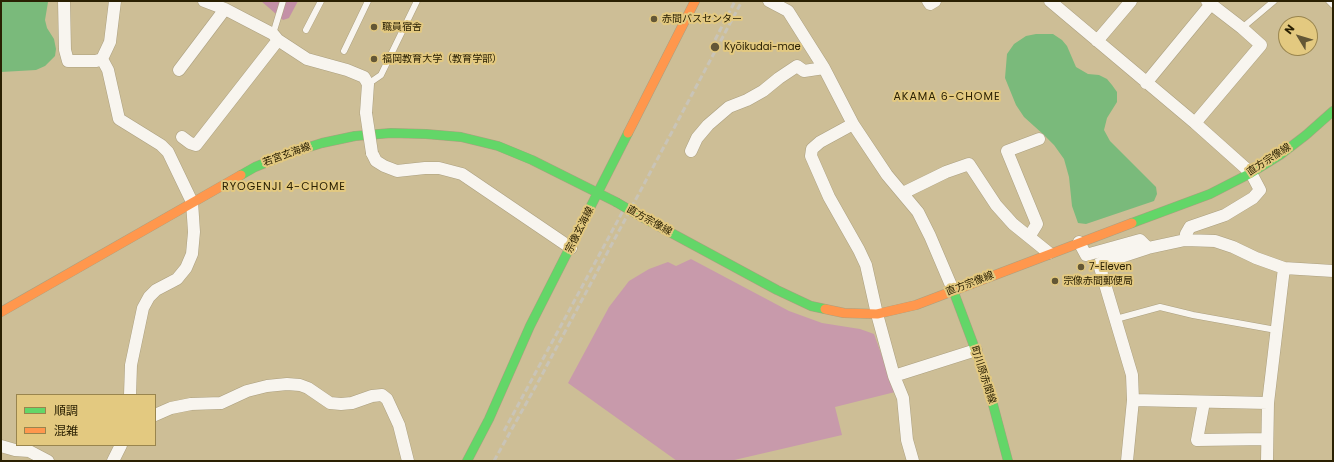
<!DOCTYPE html>
<html>
<head>
<meta charset="utf-8">
<style>
  body { margin:0 }
  #map { position:relative; width:1334px; height:462px; overflow:hidden; background:#cdbe96; font-family:Poppins,"Noto Sans JP",sans-serif }
  canvas { display:block }
  .frame { position:absolute; inset:0; border:2px solid #2a2002; pointer-events:none }
  .legend { position:absolute; left:16px; top:394px; width:140px; height:52px; box-sizing:border-box; background:#e3c980; border:1px solid #99854e; margin:0; padding:5px 7px; list-style:none; font-size:12px; color:#2a2002 }
  .legend li { display:flex; align-items:center; gap:8px; height:20px }
  .legend b { width:20px; border:1px solid #99854e }
  .north { position:absolute; left:1278px; top:16px; width:40px; height:40px; box-sizing:border-box; background:#e3c980; border:1px solid #99854e; border-radius:50%; rotate:308deg; font-size:11px; font-weight:700; line-height:16px; text-align:center; color:#2a2002 }
  .north::after { content:''; display:block; margin:auto; width:14px; height:18px; background:#635736; clip-path:polygon(50% 0,100% 100%,50% 72%,0 100%) }
</style>
</head>
<body>
<div id="map">
<canvas width="1334" height="462"></canvas>
<div class="frame"></div>
<ul class="legend">
<li><b style="height:5px;background:#63d668"></b>順調</li>
<li><b style="height:5px;background:#ff974d"></b>混雑</li>
</ul>
<div class="north">N</div>
</div>
<script>
const ctx = document.querySelector('canvas').getContext('2d');
ctx.lineJoin = 'round';
function fillPath(path, color) {
  ctx.fillStyle = color;
  ctx.fill(path, 'evenodd');
}
function shape(rows) {
  const path = new Path2D();
  for (const r of rows) {
    path.moveTo(r[0], r[1]);
    for (let i = 2; i < r.length; i += 2) path.lineTo(r[i], r[i + 1]);
  }
  return path;
}
function strokePath(path, color, width, dash) {
  ctx.strokeStyle = color;
  ctx.lineWidth = width;
  ctx.lineCap = dash ? 'butt' : 'round';
  ctx.setLineDash(dash || []);
  ctx.stroke(path);
}
function write(font, color, halo, rows, align = 'center') {
  ctx.font = font + ' Poppins,"Noto Sans JP",sans-serif';
  ctx.lineWidth = 4;
  ctx.setLineDash([]);
  ctx.textBaseline = 'middle';
  ctx.strokeStyle = halo;
  ctx.fillStyle = color;
  for (const [text, x, y, turn = 0] of rows) {
    ctx.save();
    ctx.translate(x, y);
    ctx.rotate((+turn || 0) * Math.PI / 180);
    ctx.textAlign = isNaN(turn) ? turn : align;
    if (halo) ctx.strokeText(text, 0, 0);
    ctx.fillText(text, 0, 0);
    ctx.restore();
  }
}
fillPath(shape([
  [691,259,789,311,822,323,860,329,874,334,895,392,835,407,842,435,730,461,677,461,568,383,609,307,629,281,649,269,668,262,676,266]
]), '#c89aab');
fillPath(shape([
  [261,1,298,1,289,18,283,20]
]), '#c490a7');
fillPath(shape([
  [1,1,48,2,45,20,47,28,54,39,56,49,55,56,45,66,36,70,1,72],
  [1036,34,1053,34,1062,40,1067,46,1076,67,1088,74,1099,75,1107,79,1112,85,1117,92,1117,102,1107,118,1104,130,1110,141,1156,187,1157,194,1154,201,1086,224,1078,223,1072,206,1069,177,1064,159,1054,145,1044,135,1024,117,1016,105,1005,78,1007,54,1014,44,1026,36]
]), '#7aba7b');
const lane = shape([
  [1329,1,1333,5],
  [1242,28,1274,1],
  [306,30,321,1],
  [273,34,283,1],
  [344,51,368,1],
  [368,84,381,75,417,1],
  [1116,319,1160,307,1193,315,1276,330]
]);
const street = shape([
  [64,1,65,50,68,61,96,61,102,59,110,42,115,1],
  [204,1,225,9,273,34,278,40,307,59,347,70,364,77,368,84,366,113],
  [769,1,788,11,824,68,853,124,887,175,918,212,930,236,953,290],
  [928,1,930,4,935,1],
  [1050,1,1195,123,1251,173,1260,190,1253,198,1225,215,1190,227,1186,234,1185,240],
  [1097,41,1131,1],
  [102,59,108,70,119,119,161,145,168,152,192,202,194,232,192,254,186,268,177,279,156,290,149,297,143,308,131,365,130,395],
  [179,70,225,9],
  [1146,83,1211,4],
  [1195,123,1261,45,1242,28,1207,1],
  [853,124,820,142,812,149,811,156,829,197,859,250,866,265,877,314,894,376,903,398,907,440,913,461],
  [182,137,190,143,196,145,278,40],
  [691,151,697,138,708,125,729,107,747,100,763,91,779,78,797,66,804,71,824,68],
  [372,153,376,161,384,166,397,171,425,168,439,168,462,174,571,248],
  [903,193,946,172,969,164,996,205,1013,224,1049,253],
  [1029,237,1037,224,1007,151,1039,139],
  [1079,242,1086,255,1140,240,1148,248],
  [894,376,976,350],
  [1133,400,1268,403],
  [1204,402,1197,440,1267,439],
  [155,415,171,408,191,404,221,403,247,391,267,386,287,384,300,385,308,388,330,403,341,404,352,403,372,396,382,395,387,399,399,425,408,461],
  [1,446,15,450,29,451,48,461],
  [113,461,121,445],
  [1127,461,1133,400,1132,375,1099,264,1148,248,1185,240,1215,241,1233,247,1256,258,1284,268,1333,271],
  [1267,461,1268,403,1284,268]
]);
const fast = shape([
  [241,175,255,167,290,153,322,143,355,136,391,133,426,134,461,137,498,146,532,160,616,202],
  [640,216,777,290,811,306,825,309],
  [1132,223,1210,194,1251,173,1280,155,1306,135,1333,111],
  [953,290,986,378,1008,461],
  [467,461,489,419,530,326,628,133]
]);
const slow = shape([
  [628,133,695,1],
  [825,309,844,313,877,314,916,305,1132,223],
  [1,312,241,175]
]);
strokePath(lane, '#ab9f7f', 7);
strokePath(street, '#ab9f7f', 13);
strokePath(fast, '#ab9f7f', 10);
strokePath(slow, '#ab9f7f', 10);
strokePath(lane, '#f8f5ef', 6);
strokePath(street, '#f8f5ef', 12);
strokePath(fast, '#63d668', 9);
strokePath(slow, '#ff974d', 9);
strokePath(shape([
  [715,40,735,1],
  [504,431,624,209],
  [494,461,537,384,742,1]
]), '#c9c4b7', 3, [6, 3]);
const streetBridge = shape([
  [366,113,372,153]
]);
const fastBridge = shape([
  [616,202,640,216]
]);
strokePath(streetBridge, '#ab9f7f', 13, []);
strokePath(fastBridge, '#a9917a', 10, []);
strokePath(streetBridge, '#f8f5ef', 12);
strokePath(fastBridge, '#63d668', 9);
for (const [x, y, r, color] of [
  [654,19,4,"#635736"],
  [374,27,4,"#635736"],
  [715,47,5,"#635736"],
  [374,59,4,"#635736"],
  [1081,267,4,"#635736"],
  [1055,281,4,"#635736"]
]) {
  const dot = new Path2D();
  dot.arc(x, y, r, 0, 2 * Math.PI);
  ctx.fillStyle = color;
  ctx.fill(dot);
  strokePath(dot, '#e3c980', 1.5);
}
write('10px', '#2a2002', '#e3c980', [
  ["赤間バスセンター",662,19],
  ["職員宿舎",382,27],
  ["Kyōikudai-mae",724,47],
  ["福岡教育大学（教育学部）",382,59],
  ["7-Eleven",1089,267],
  ["宗像赤間郵便局",1063,281]
], 'left');
write('10px', '#2a2002', '#e3c980', [
  ["若宮玄海線",287,155,-20],
  ["直方宗像線",1269,160,-33],
  ["直方宗像線",649,221,29],
  ["宗像玄海線",580,230,-63],
  ["直方宗像線",970,284,-21],
  ["町川原赤間線",983,375,72]
]);
ctx.letterSpacing = '1px';
write('11px', '#2a2002', '#e3c980', [
  ["AKAMA 6-CHOME",947,97],
  ["RYOGENJI 4-CHOME",284,187]
]);
ctx.letterSpacing = '0px';
</script>
</body>
</html>
